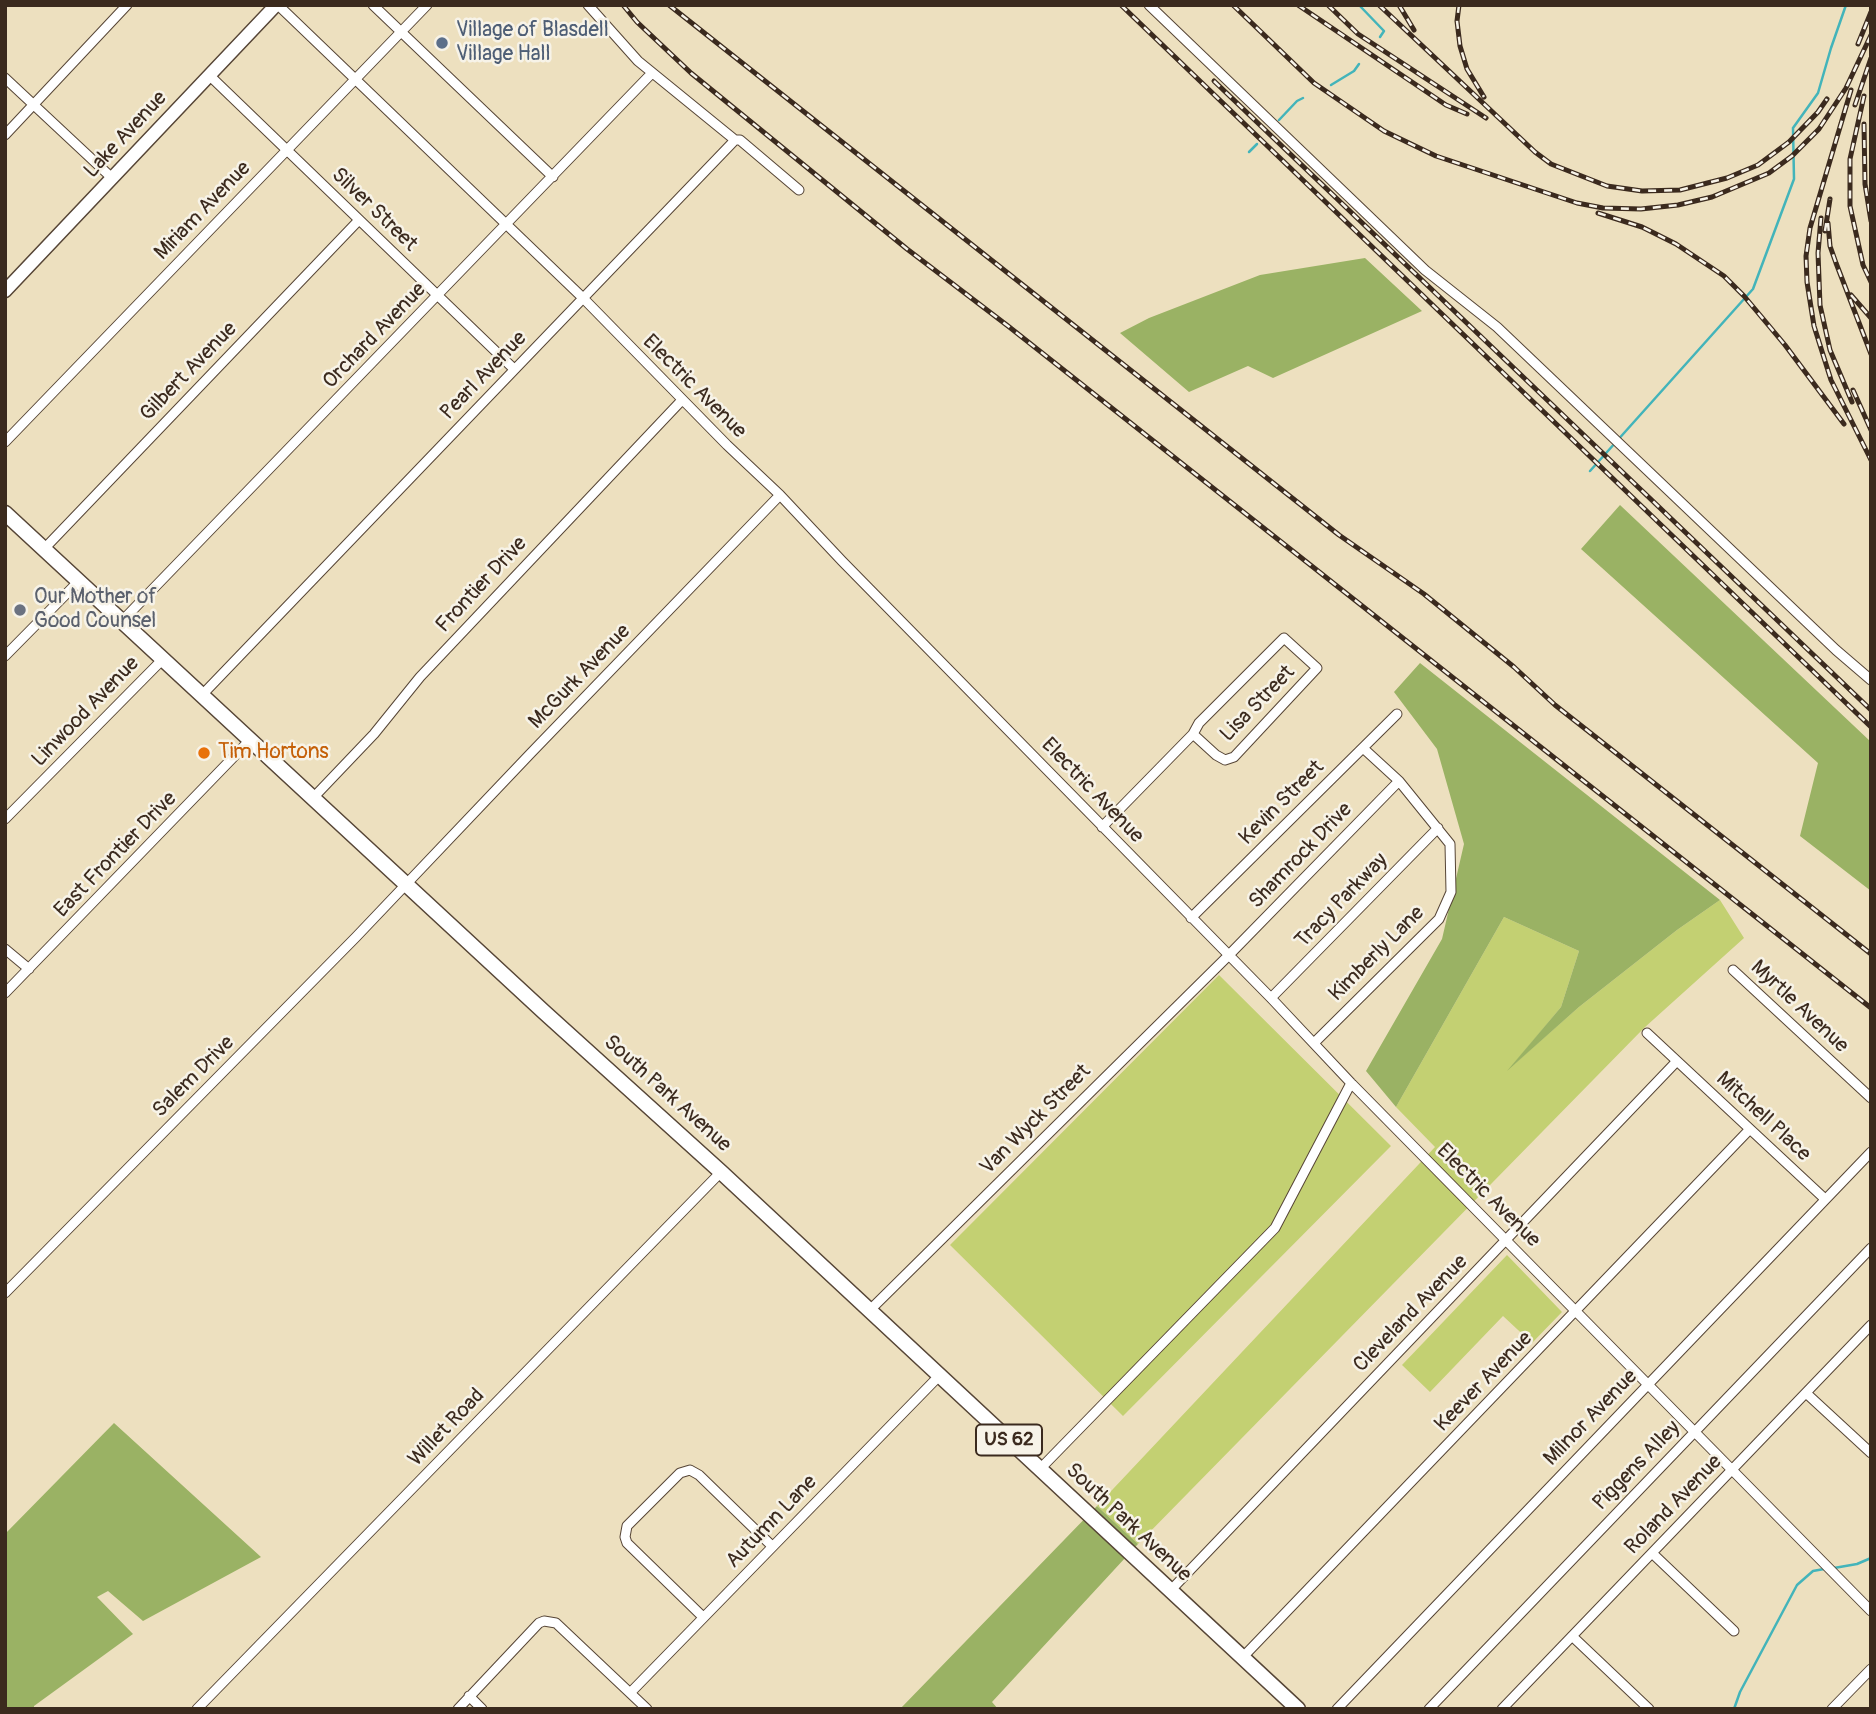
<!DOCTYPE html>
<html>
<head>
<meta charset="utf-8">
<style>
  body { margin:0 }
  #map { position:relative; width:1876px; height:1714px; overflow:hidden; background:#ede0bf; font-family:Pangolin,sans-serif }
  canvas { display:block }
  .frame { position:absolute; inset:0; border:7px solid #3b2a1e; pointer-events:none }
</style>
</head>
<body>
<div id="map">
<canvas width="1876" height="1714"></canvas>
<div class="frame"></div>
</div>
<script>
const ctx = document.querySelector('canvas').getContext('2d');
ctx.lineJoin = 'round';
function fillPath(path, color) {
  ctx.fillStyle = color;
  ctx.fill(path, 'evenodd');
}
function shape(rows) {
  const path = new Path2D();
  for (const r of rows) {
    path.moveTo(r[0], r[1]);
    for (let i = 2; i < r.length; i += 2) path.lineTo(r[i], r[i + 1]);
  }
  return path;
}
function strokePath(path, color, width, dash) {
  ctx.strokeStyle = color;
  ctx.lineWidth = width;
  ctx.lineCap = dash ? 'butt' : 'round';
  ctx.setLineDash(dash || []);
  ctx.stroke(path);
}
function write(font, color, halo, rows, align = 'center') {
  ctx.font = font + ' Pangolin,sans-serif';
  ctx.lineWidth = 5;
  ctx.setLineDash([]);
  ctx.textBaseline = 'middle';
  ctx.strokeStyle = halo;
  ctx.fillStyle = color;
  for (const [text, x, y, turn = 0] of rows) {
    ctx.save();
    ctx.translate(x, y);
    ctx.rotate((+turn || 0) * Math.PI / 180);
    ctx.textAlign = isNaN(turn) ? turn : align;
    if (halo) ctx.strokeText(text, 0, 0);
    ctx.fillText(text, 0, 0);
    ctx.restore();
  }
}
fillPath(shape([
  [1720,900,1744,938,1644,1028,1138,1544,1097,1506,1435,1147,1396,1107,1504,917,1579,951,1561,1007,1512,1066,1579,1007,1677,930],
  [1219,975,1391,1146,1123,1416,950,1245],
  [1507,1255,1562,1312,1532,1343,1503,1316,1430,1392,1402,1365]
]), '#c3d072');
fillPath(shape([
  [1365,258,1422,311,1273,378,1248,366,1189,392,1120,333,1149,318,1260,275],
  [1620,505,1871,742,1871,891,1800,836,1818,763,1581,549],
  [1420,663,1720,900,1677,930,1579,1007,1507,1071,1561,1007,1579,951,1504,917,1396,1107,1366,1071,1442,939,1464,844,1437,749,1394,692],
  [114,1423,261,1557,143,1621,108,1591,97,1597,133,1634,34,1706,34,1709,5,1709,5,1534],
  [1097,1506,1138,1544,992,1702,998,1709,900,1709]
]), '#9ab264');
strokePath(shape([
  [1359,5,1384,31,1380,37],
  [1331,85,1354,71,1359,64],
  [1279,120,1297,101,1303,98],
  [1249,152,1257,144],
  [1590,471,1753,289,1794,179,1793,128,1818,93,1831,48,1846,5],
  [1834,1568,1857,1564,1871,1558],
  [1734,1709,1740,1692,1797,1585,1813,1571,1824,1569]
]), '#43b4ba', 2.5);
const street = shape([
  [278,5,583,298,727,445,780,495,842,561,1271,998,1351,1083,1871,1611],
  [373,5,553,177],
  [588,5,638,61,735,140],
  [1149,5,1425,270,1497,327,1836,650,1871,680],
  [209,75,514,369],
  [5,78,112,178],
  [5,135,127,5],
  [5,442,427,5],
  [44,549,359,220],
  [122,621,652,73],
  [1284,638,1317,668,1234,757,1225,760,1216,755,1193,734,1199,723,1284,638],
  [5,656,79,581],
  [202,695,735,140,740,140,799,190],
  [313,798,374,734,420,677,682,400],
  [5,819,163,659],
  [1102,827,1193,734],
  [1191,918,1397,714],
  [5,949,29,969],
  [1733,970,1871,1098],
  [5,993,250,740],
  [1271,998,1438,828],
  [1647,1033,1825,1199],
  [1314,1043,1439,919,1451,892,1450,844,1399,781,1363,748],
  [5,1293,356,937,530,754,780,495],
  [870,1310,1228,956,1399,781],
  [1806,1393,1871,1453],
  [1040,1469,1275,1228,1351,1083],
  [1652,1553,1734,1631],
  [1170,1591,1677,1061],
  [703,1617,627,1543,625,1537,627,1526,680,1473,690,1470,699,1475,772,1546],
  [1572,1636,1649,1709],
  [1242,1658,1750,1129],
  [630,1693,940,1375],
  [469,1696,482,1709],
  [197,1709,721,1172],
  [458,1709,539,1623,544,1621,556,1623,647,1709],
  [1337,1709,1871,1152],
  [1429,1709,1871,1248],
  [1502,1709,1871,1325],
  [1832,1709,1871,1669]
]);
const secondary = shape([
  [5,291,276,5]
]);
const primary = shape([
  [5,513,544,1012,721,1172,1298,1709]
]);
strokePath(street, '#564536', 11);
strokePath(secondary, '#564536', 15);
strokePath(primary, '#564536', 17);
strokePath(street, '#fff', 9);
strokePath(secondary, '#fff', 12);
strokePath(primary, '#fff', 14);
const rail = shape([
  [623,5,637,22,691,73,907,249,1008,326,1871,1008],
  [669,5,1339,535,1424,594,1514,667,1555,705,1871,954],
  [1121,5,1871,727],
  [1233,5,1314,83,1384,131,1436,156,1577,203,1603,208,1641,209,1678,205,1712,197,1769,173,1792,156,1819,129,1846,88,1871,35],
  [1298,5,1446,105,1467,114],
  [1328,5,1358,34,1486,118],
  [1379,5,1535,152,1551,164,1607,186,1642,191,1680,190,1727,178,1758,165,1789,142,1818,112,1827,99],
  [1399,5,1414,30],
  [1459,5,1457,21,1460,46,1467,69,1484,97],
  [1858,44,1871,12],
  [1214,81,1871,710],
  [1851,90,1810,228,1806,256,1807,282,1814,326,1831,380,1871,460],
  [1864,96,1850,159,1850,206,1863,265,1871,282],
  [1855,105,1871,58],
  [1864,124,1865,184,1871,221],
  [1598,213,1642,227,1676,244,1724,276,1744,296,1785,345,1844,424],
  [1821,218,1818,253,1820,305,1830,350,1852,402],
  [1828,223,1830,246,1836,263,1871,354],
  [1825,231,1830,199],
  [1851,295,1871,318],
  [1853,390,1871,430]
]);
strokePath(rail, '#3b2a1e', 5);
strokePath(rail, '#f7f3e8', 2.5, [8]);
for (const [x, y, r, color] of [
  [442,43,7,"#5c6f8a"],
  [20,610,7,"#6b7280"],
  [204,753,7,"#e8710a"]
]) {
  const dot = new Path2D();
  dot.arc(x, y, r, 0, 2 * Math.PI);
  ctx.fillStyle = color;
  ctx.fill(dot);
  strokePath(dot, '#f7f3e8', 2.5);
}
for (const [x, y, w] of [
  [1009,1440,66]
]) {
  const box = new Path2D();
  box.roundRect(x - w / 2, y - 15.5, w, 31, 5);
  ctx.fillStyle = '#f7f3e8';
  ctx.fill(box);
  strokePath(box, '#3b2a1e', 2);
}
write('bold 19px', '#3b2a1e', null, [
  ["US 62",1009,1440]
]);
write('21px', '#4e5e75', '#f7f3e8', [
  ["Village of Blasdell",456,31],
  ["Village Hall",456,55]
], 'left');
write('21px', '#3b2a1e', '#f7f3e8', [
  ["Lake Avenue",126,135,-47],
  ["Silver Street",374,210,44],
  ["Miriam Avenue",203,211,-46],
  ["Orchard Avenue",375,336,-46],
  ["Gilbert Avenue",189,372,-46],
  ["Pearl Avenue",484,376,-46],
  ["Electric Avenue",694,387,45],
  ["Frontier Drive",482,585,-47],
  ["McGurk Avenue",580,677,-46],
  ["Lisa Street",1258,704,-46],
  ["Linwood Avenue",86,712,-46],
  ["Electric Avenue",1092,791,46],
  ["Kevin Street",1282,803,-45],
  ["East Frontier Drive",116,855,-46],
  ["Shamrock Drive",1301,856,-46],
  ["Tracy Parkway",1342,901,-46],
  ["Kimberly Lane",1377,954,-45],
  ["Myrtle Avenue",1799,1007,43],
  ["Salem Drive",194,1077,-45],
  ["South Park Avenue",667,1094,42],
  ["Mitchell Place",1763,1117,43],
  ["Van Wyck Street",1036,1120,-45],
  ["Electric Avenue",1488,1196,45],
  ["Cleveland Avenue",1411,1314,-46],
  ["Keever Avenue",1484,1382,-46],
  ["Milnor Avenue",1591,1418,-46],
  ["Willet Road",447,1428,-46],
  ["Piggens Alley",1637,1466,-46],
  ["Roland Avenue",1674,1505,-46],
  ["Autumn Lane",772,1522,-46],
  ["South Park Avenue",1128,1523,43]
]);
write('21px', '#5b616d', '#f7f3e8', [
  ["Our Mother of",34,598],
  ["Good Counsel",34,622]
], 'left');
write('21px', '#c56008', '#f7f3e8', [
  ["Tim Hortons",218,753]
], 'left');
</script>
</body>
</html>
